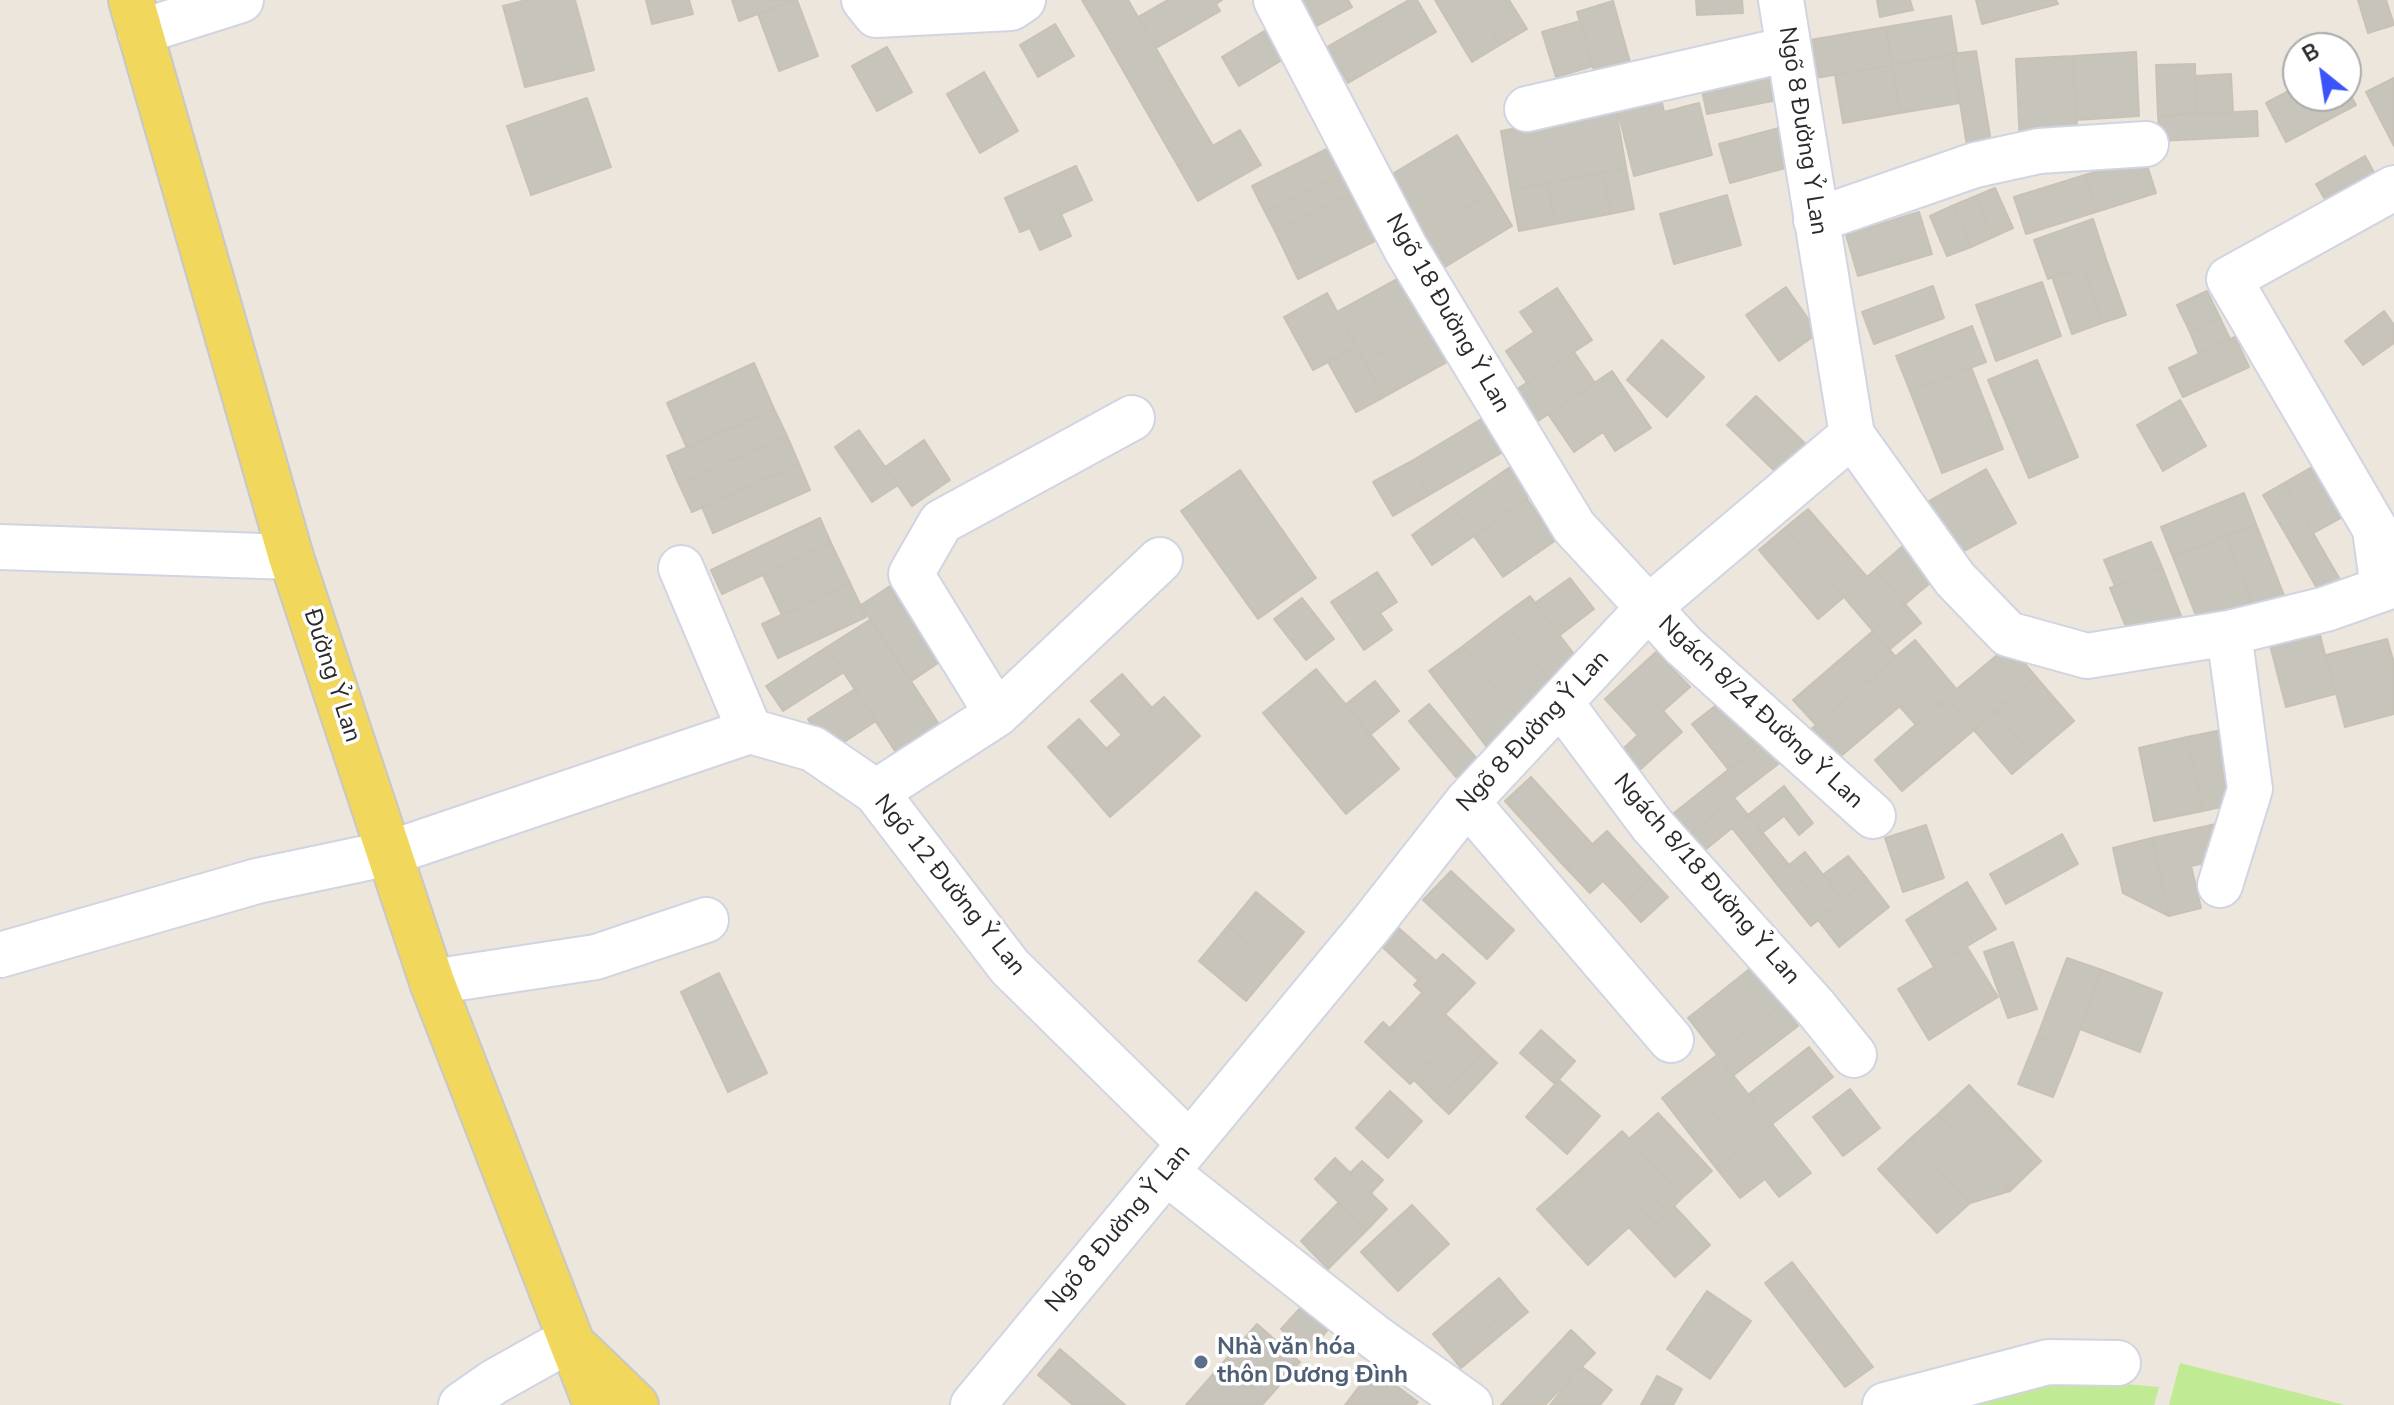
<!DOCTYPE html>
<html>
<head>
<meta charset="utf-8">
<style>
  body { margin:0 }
  #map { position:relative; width:2394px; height:1405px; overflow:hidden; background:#ece6dc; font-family:"Nunito Sans",sans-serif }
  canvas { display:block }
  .north { position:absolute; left:2282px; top:32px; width:80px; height:80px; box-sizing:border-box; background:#fff; border:2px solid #aaa; border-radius:50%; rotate:330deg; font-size:22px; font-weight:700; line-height:32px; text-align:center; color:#2a2a2a }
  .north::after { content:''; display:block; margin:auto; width:28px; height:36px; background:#3b53fa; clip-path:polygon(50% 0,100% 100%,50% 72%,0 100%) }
</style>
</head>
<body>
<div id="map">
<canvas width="2394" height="1405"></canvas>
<div class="north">B</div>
</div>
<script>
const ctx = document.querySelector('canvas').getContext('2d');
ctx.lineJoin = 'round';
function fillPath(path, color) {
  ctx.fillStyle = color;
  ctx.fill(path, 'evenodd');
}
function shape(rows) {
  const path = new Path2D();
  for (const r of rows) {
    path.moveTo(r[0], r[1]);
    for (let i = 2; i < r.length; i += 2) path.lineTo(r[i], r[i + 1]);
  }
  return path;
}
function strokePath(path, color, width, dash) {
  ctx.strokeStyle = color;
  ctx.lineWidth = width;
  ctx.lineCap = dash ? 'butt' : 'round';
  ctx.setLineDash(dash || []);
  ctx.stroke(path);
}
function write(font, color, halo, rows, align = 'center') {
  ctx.font = font + ' "Nunito Sans",sans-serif';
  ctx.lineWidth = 7;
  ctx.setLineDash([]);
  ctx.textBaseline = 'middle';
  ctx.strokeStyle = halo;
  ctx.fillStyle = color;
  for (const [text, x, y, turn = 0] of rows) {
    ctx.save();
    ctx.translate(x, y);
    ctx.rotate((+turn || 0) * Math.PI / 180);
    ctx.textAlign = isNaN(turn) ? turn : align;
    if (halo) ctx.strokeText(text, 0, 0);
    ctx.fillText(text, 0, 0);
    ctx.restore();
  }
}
fillPath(shape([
  [2180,1363,2345,1405,2169,1405],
  [2059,1378,2159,1387,2154,1405,1964,1405]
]), '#c0eb94');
const building = shape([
  [526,0,575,0,594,70,525,87,503,6,526,0],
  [646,0,689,0,693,14,652,24,646,0],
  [732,0,795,0,739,21,732,0],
  [797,0,818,56,779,71,758,14,797,0],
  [1082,0,1128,0,1138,17,1104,37,1082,0],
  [1168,0,1222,0,1216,4,1220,11,1186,31,1168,0],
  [1168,0,1186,31,1156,48,1138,17,1168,0],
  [1285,0,1348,0,1352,7,1303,33,1285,0],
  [1409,0,1417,0,1436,32,1348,83,1327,47,1409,0],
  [1435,0,1473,0,1500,45,1472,62,1435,0],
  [1473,0,1509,0,1527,29,1500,45,1473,0],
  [1696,0,1742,0,1743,13,1697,15,1696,0],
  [1877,0,1910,0,1913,10,1880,17,1877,0],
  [1976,0,2056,0,2058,4,1982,24,1976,0],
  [2358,0,2386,0,2394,25,2368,33,2358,0],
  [1613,1,1633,73,1598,84,1577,12,1613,1],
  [1951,16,1957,53,1892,65,1886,27,1951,16],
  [1138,17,1178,87,1144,107,1104,37,1138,17],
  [1580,21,1593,66,1556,77,1542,32,1580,21],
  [1055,24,1074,56,1038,77,1020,45,1055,24],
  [1274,25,1292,54,1239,86,1222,57,1274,25],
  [1886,27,1892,65,1816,78,1810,40,1886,27],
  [887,47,912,92,877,111,852,66,887,47],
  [1976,51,1993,154,1969,158,1952,54,1976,51],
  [2136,52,2139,116,2076,120,2073,56,2136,52],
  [1952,54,1960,103,1900,113,1892,65,1952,54],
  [2073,56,2078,142,2020,145,2016,59,2073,56],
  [1786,64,1792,97,1707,114,1700,81,1786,64],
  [2195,64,2196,113,2158,116,2156,65,2195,64],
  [1892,65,1900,113,1843,123,1835,75,1892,65],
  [984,72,1018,131,980,153,947,94,984,72],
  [2231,74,2233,112,2196,113,2195,76,2231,74],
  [2394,78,2394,146,2366,92,2394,78],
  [2298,86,2298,96,2346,96,2346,87,2356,105,2286,142,2266,103,2298,86],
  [1178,87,1213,146,1178,166,1144,107,1178,87],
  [1659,89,1664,112,1699,103,1712,155,1634,176,1615,100,1659,89],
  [587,98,611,167,531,195,507,126,587,98],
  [1616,110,1626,168,1511,190,1501,131,1616,110],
  [2257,111,2258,136,2160,141,2158,116,2257,111],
  [1794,124,1804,163,1730,183,1719,144,1794,124],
  [1240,130,1261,165,1198,201,1178,166,1240,130],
  [1457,135,1492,192,1424,233,1389,176,1457,135],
  [1337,144,1350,170,1265,212,1252,186,1337,144],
  [2144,156,2156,193,2096,212,2085,175,2144,156],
  [2365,156,2382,187,2334,215,2316,184,2365,156],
  [1076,166,1092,200,1061,214,1071,236,1040,250,1030,228,1020,232,1005,198,1076,166],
  [1626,168,1634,209,1610,214,1603,173,1626,168],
  [1350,170,1360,190,1275,231,1265,212,1350,170],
  [1603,173,1610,214,1555,224,1548,183,1603,173],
  [2085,175,2096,212,2026,234,2014,197,2085,175],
  [1548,183,1555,224,1519,231,1511,190,1548,183],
  [1995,188,2013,228,1993,237,1976,196,1995,188],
  [1360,190,1383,237,1298,279,1275,231,1360,190],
  [1492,192,1512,226,1445,267,1424,233,1492,192],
  [1727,195,1741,245,1674,264,1660,214,1727,195],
  [1976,196,1993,237,1971,247,1954,205,1976,196],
  [1954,205,1971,247,1947,256,1930,216,1954,205],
  [1919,212,1932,254,1858,276,1846,235,1919,212],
  [2093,219,2106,259,2048,279,2034,240,2093,219],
  [2106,259,2126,315,2102,323,2083,267,2106,259],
  [2083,267,2102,323,2072,334,2052,277,2083,267],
  [1412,271,1439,321,1365,362,1337,312,1412,271],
  [2042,282,2061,336,1996,361,1976,305,2042,282],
  [1933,286,1944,318,1874,344,1862,312,1933,286],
  [1786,287,1818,333,1779,361,1746,315,1786,287],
  [1557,288,1592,340,1527,383,1506,351,1534,332,1520,312,1557,288],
  [2207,291,2220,318,2190,332,2177,305,2207,291],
  [1327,293,1356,347,1313,370,1284,317,1327,293],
  [2384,311,2394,325,2394,343,2363,365,2345,341,2384,311],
  [2220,318,2230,339,2199,354,2190,332,2220,318],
  [1439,321,1458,356,1384,397,1365,362,1439,321],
  [1972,326,1986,362,1910,391,1896,356,1972,326],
  [2235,337,2249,367,2183,397,2169,368,2235,337],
  [1662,340,1704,377,1667,417,1627,380,1662,340],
  [1356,347,1384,397,1356,412,1328,362,1356,347],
  [1574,352,1595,383,1529,427,1508,395,1574,352],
  [2037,360,2078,457,2029,478,1988,380,2037,360],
  [754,363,774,409,687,448,667,403,754,363],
  [1971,367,2003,449,1942,473,1910,391,1971,367],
  [1612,371,1651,428,1615,451,1603,432,1574,452,1548,414,1612,371],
  [1756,396,1816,454,1787,483,1727,425,1756,396],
  [2180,400,2206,446,2163,471,2137,425,2180,400],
  [774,409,787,436,679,484,667,456,774,409],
  [1483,418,1503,452,1429,495,1410,462,1483,418],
  [859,430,898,485,872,502,835,447,859,430],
  [787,436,799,464,692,512,679,484,787,436],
  [924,440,950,480,912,506,885,467,924,440],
  [2326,459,2355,510,2313,533,2284,483,2326,459],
  [1410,462,1429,495,1393,516,1373,482,1410,462],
  [799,464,810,490,713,533,702,507,799,464],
  [1510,467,1530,496,1474,536,1453,506,1510,467],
  [1986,469,2016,523,1958,554,1929,501,1986,469],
  [1240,470,1316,578,1258,619,1181,511,1240,470],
  [2284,483,2346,590,2325,602,2263,495,2284,483],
  [2244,493,2256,524,2173,557,2161,527,2244,493],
  [1527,499,1556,540,1503,577,1474,536,1527,499],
  [1453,506,1474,536,1432,565,1412,535,1453,506],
  [1808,509,1867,577,1844,597,1785,528,1808,509],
  [820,518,831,543,722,594,711,570,820,518],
  [2256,524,2285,598,2255,610,2226,536,2256,524],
  [1785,528,1844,597,1818,619,1759,550,1785,528],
  [2226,536,2255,610,2202,631,2173,557,2226,536],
  [1911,539,1941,574,1905,604,1875,570,1911,539],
  [2151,542,2162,567,2115,586,2104,560,2151,542],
  [831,543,850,583,782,615,763,575,831,543],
  [2162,567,2183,621,2132,641,2110,588,2162,567],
  [1875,570,1905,604,1873,631,1844,597,1875,570],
  [1377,572,1397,602,1380,613,1392,630,1364,650,1331,602,1377,572],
  [1570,578,1594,609,1560,635,1535,603,1570,578],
  [901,579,950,655,910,682,861,605,901,579],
  [850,583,866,617,778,658,762,624,850,583],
  [1530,596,1586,670,1558,692,1501,617,1530,596],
  [1302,598,1334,639,1306,660,1274,619,1302,598],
  [1905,604,1921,623,1889,650,1873,631,1905,604],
  [1501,617,1558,692,1520,720,1463,646,1501,617],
  [871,619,942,729,899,757,827,647,871,619],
  [1873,631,1896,657,1816,725,1793,700,1873,631],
  [2319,631,2335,694,2286,707,2270,645,2319,631],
  [2387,639,2394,663,2394,714,2345,727,2326,655,2387,639],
  [1915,640,1957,690,1916,725,1873,676,1915,640],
  [2009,645,2036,677,1974,730,1946,698,2009,645],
  [1463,646,1520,720,1486,746,1429,671,1463,646],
  [827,647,844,672,783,711,766,686,827,647],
  [1656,652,1690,687,1663,711,1631,675,1656,652],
  [1316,669,1399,769,1346,814,1263,713,1316,669],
  [1122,674,1152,708,1122,735,1091,701,1122,674],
  [1631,675,1682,732,1656,755,1605,699,1631,675],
  [1873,676,1900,706,1828,767,1802,737,1873,676],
  [2036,677,2074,721,2033,756,1995,711,2036,677],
  [1375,681,1399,711,1370,735,1345,705,1375,681],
  [855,689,876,721,829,752,808,719,855,689],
  [1733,692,1769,737,1729,770,1692,724,1733,692],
  [1164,697,1200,736,1142,789,1106,749,1164,697],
  [1946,698,1974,730,1902,791,1875,760,1946,698],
  [1429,704,1477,759,1456,777,1409,721,1429,704],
  [1995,711,2033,756,2012,774,1974,730,1995,711],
  [1079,719,1102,744,1071,772,1048,747,1079,719],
  [2227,729,2243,802,2203,811,2187,737,2227,729],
  [1638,735,1656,755,1631,778,1612,759,1638,735],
  [1769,737,1786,758,1734,798,1718,778,1769,737],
  [2187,737,2203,811,2154,821,2139,748,2187,737],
  [1102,744,1142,789,1110,817,1071,772,1102,744],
  [1531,777,1592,844,1566,868,1505,801,1531,777],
  [1718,778,1734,798,1686,838,1669,817,1718,778],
  [1784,786,1813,823,1799,835,1784,816,1762,833,1748,815,1784,786],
  [1734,798,1748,815,1700,854,1686,838,1734,798],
  [1748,815,1789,865,1772,878,1732,828,1748,815],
  [2216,824,2223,859,2191,866,2201,908,2169,916,2152,838,2216,824],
  [1926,825,1944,878,1903,892,1885,838,1926,825],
  [1607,831,1630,856,1590,893,1566,868,1607,831],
  [2062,834,2078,864,2006,904,1990,874,2062,834],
  [2152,838,2169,916,2123,893,2113,848,2152,838],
  [1805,852,1843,900,1827,913,1789,865,1805,852],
  [1630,856,1650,878,1624,903,1603,881,1630,856],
  [1848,856,1868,880,1843,900,1824,874,1848,856],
  [1789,865,1827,913,1811,926,1772,878,1789,865],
  [1451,871,1514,930,1487,959,1423,900,1451,871],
  [1650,878,1668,897,1641,922,1624,903,1650,878],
  [1868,880,1889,907,1839,947,1818,920,1868,880],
  [1967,882,1996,929,1974,942,1944,896,1967,882],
  [1256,892,1304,932,1276,965,1228,926,1256,892],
  [1944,896,1974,942,1934,967,1906,920,1944,896],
  [1393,923,1436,961,1418,980,1377,942,1393,923],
  [1228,926,1276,965,1246,1001,1199,961,1228,926],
  [2013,942,2037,1009,2008,1018,1984,952,2013,942],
  [1967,947,1998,997,1965,1017,1934,967,1967,947],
  [1443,954,1475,983,1445,1014,1414,985,1443,954],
  [2067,958,2102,970,2072,1050,2037,1037,2067,958],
  [1752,967,1781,1004,1717,1055,1688,1018,1752,967],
  [1934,967,1965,1017,1929,1040,1898,989,1934,967],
  [2102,970,2162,993,2140,1052,2080,1029,2102,970],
  [719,973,767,1073,728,1092,681,992,719,973],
  [1422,993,1461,1029,1429,1064,1390,1028,1422,993],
  [1781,1004,1798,1026,1734,1075,1717,1055,1781,1004],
  [1383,1022,1429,1064,1410,1084,1365,1042,1383,1022],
  [1461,1029,1484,1051,1436,1102,1414,1080,1461,1029],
  [1541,1030,1575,1061,1555,1084,1520,1053,1541,1030],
  [2037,1037,2072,1050,2053,1097,2018,1084,2037,1037],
  [1809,1047,1833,1077,1772,1124,1749,1094,1809,1047],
  [1484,1051,1497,1063,1449,1114,1436,1102,1484,1051],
  [1717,1055,1772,1124,1741,1148,1686,1079,1717,1055],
  [1686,1079,1741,1148,1716,1168,1662,1098,1686,1079],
  [1559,1080,1600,1116,1567,1154,1526,1117,1559,1080],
  [1969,1085,2041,1161,2010,1191,1938,1114,1969,1085],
  [1850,1089,1880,1128,1843,1156,1813,1117,1850,1089],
  [1390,1091,1422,1121,1388,1158,1356,1128,1390,1091],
  [1658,1113,1712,1171,1683,1197,1629,1139,1658,1113],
  [1938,1114,2010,1191,1970,1203,1910,1139,1938,1114],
  [1772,1124,1811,1173,1779,1197,1741,1148,1772,1124],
  [1622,1131,1683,1197,1668,1212,1607,1145,1622,1131],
  [1910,1139,1970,1203,1937,1233,1878,1169,1910,1139],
  [1607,1145,1668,1212,1655,1223,1594,1157,1607,1145],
  [1741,1148,1765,1179,1740,1198,1716,1168,1741,1148],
  [1594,1157,1655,1223,1639,1238,1578,1172,1594,1157],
  [1335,1158,1387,1209,1367,1230,1315,1179,1335,1158],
  [1362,1161,1383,1180,1371,1193,1350,1173,1362,1161],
  [1578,1172,1629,1227,1604,1250,1553,1195,1578,1172],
  [1553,1195,1604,1250,1588,1265,1537,1209,1553,1195],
  [1338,1203,1367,1230,1328,1269,1301,1241,1338,1203],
  [1412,1205,1449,1244,1428,1263,1391,1224,1412,1205],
  [1674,1206,1710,1245,1675,1277,1639,1238,1674,1206],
  [1391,1224,1428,1263,1398,1291,1361,1252,1391,1224],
  [1792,1262,1873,1367,1845,1387,1765,1283,1792,1262],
  [1499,1278,1519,1302,1452,1357,1433,1334,1499,1278],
  [1707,1291,1751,1321,1710,1379,1667,1349,1707,1291],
  [1519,1302,1528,1312,1461,1368,1452,1357,1519,1302],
  [1305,1303,1331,1326,1308,1353,1281,1329,1305,1303],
  [1257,1324,1300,1362,1262,1405,1186,1405,1257,1324],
  [1571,1330,1595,1353,1545,1405,1501,1405,1571,1330],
  [1060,1349,1125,1405,1073,1405,1038,1375,1060,1349],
  [1581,1366,1612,1390,1600,1405,1550,1405,1581,1366],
  [1373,1368,1418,1402,1415,1405,1345,1405,1373,1368],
  [1657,1376,1682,1389,1673,1405,1641,1405,1657,1376]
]);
fillPath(building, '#c7c4bb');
strokePath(building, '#c8c2b6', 2);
const minor = shape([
  [864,0,876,15,1011,8,1023,0],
  [1276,0,1406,249,1574,527,1684,646,1873,816],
  [140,32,241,0],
  [1527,109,1789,49],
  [1816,220,1975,165,2039,151,2146,144],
  [1852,435,1955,579,2008,634,2087,656,2229,633,2326,609,2394,585],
  [0,547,291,557],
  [681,568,750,731],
  [2383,589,2375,529,2229,279,2394,188],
  [1560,702,1652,825,1816,1008,1854,1055],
  [997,714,1160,560],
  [876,792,997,714,911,574,941,522,1132,418],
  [1467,802,1671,1040],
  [2220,885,2250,789,2229,633],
  [0,955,257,881,390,853,750,731,813,749,876,792,1010,967,1189,1143],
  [432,982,596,957,706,920],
  [1166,1172,1376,1338,1470,1405],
  [461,1405,494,1382,569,1340],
  [973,1405,1369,927,1467,802,1648,608,1852,435,1781,0],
  [1885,1405,2048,1362,2118,1363]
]);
const major = shape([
  [131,0,291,557,432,982,596,1405],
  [580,1351,636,1405]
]);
strokePath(minor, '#d1d4e3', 48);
strokePath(major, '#c8c8c8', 48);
strokePath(minor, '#fff', 44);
strokePath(major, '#f1d85d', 44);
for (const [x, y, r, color] of [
  [1201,1362,8,"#5c6f8a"]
]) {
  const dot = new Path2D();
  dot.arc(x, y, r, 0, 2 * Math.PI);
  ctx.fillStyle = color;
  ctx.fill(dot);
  strokePath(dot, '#fff', 3);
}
write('24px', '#2a2a2a', '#fff', [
  ["Ngõ 8 Đường Ỷ Lan",1802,131,81],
  ["Ngõ 18 Đường Ỷ Lan",1447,314,60],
  ["Đường Ỷ Lan",331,676,72],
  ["Ngách 8/24 Đường Ỷ Lan",1760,713,43],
  ["Ngõ 8 Đường Ỷ Lan",1534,732,-47],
  ["Ngách 8/18 Đường Ỷ Lan",1706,880,49],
  ["Ngõ 12 Đường Ỷ Lan",949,886,51],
  ["Ngõ 8 Đường Ỷ Lan",1119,1229,-50]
]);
write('bold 24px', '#4e5e75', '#fff', [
  ["Nhà văn hóa",1217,1348],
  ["thôn Dương Đình",1217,1376]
], 'left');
</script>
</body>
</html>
